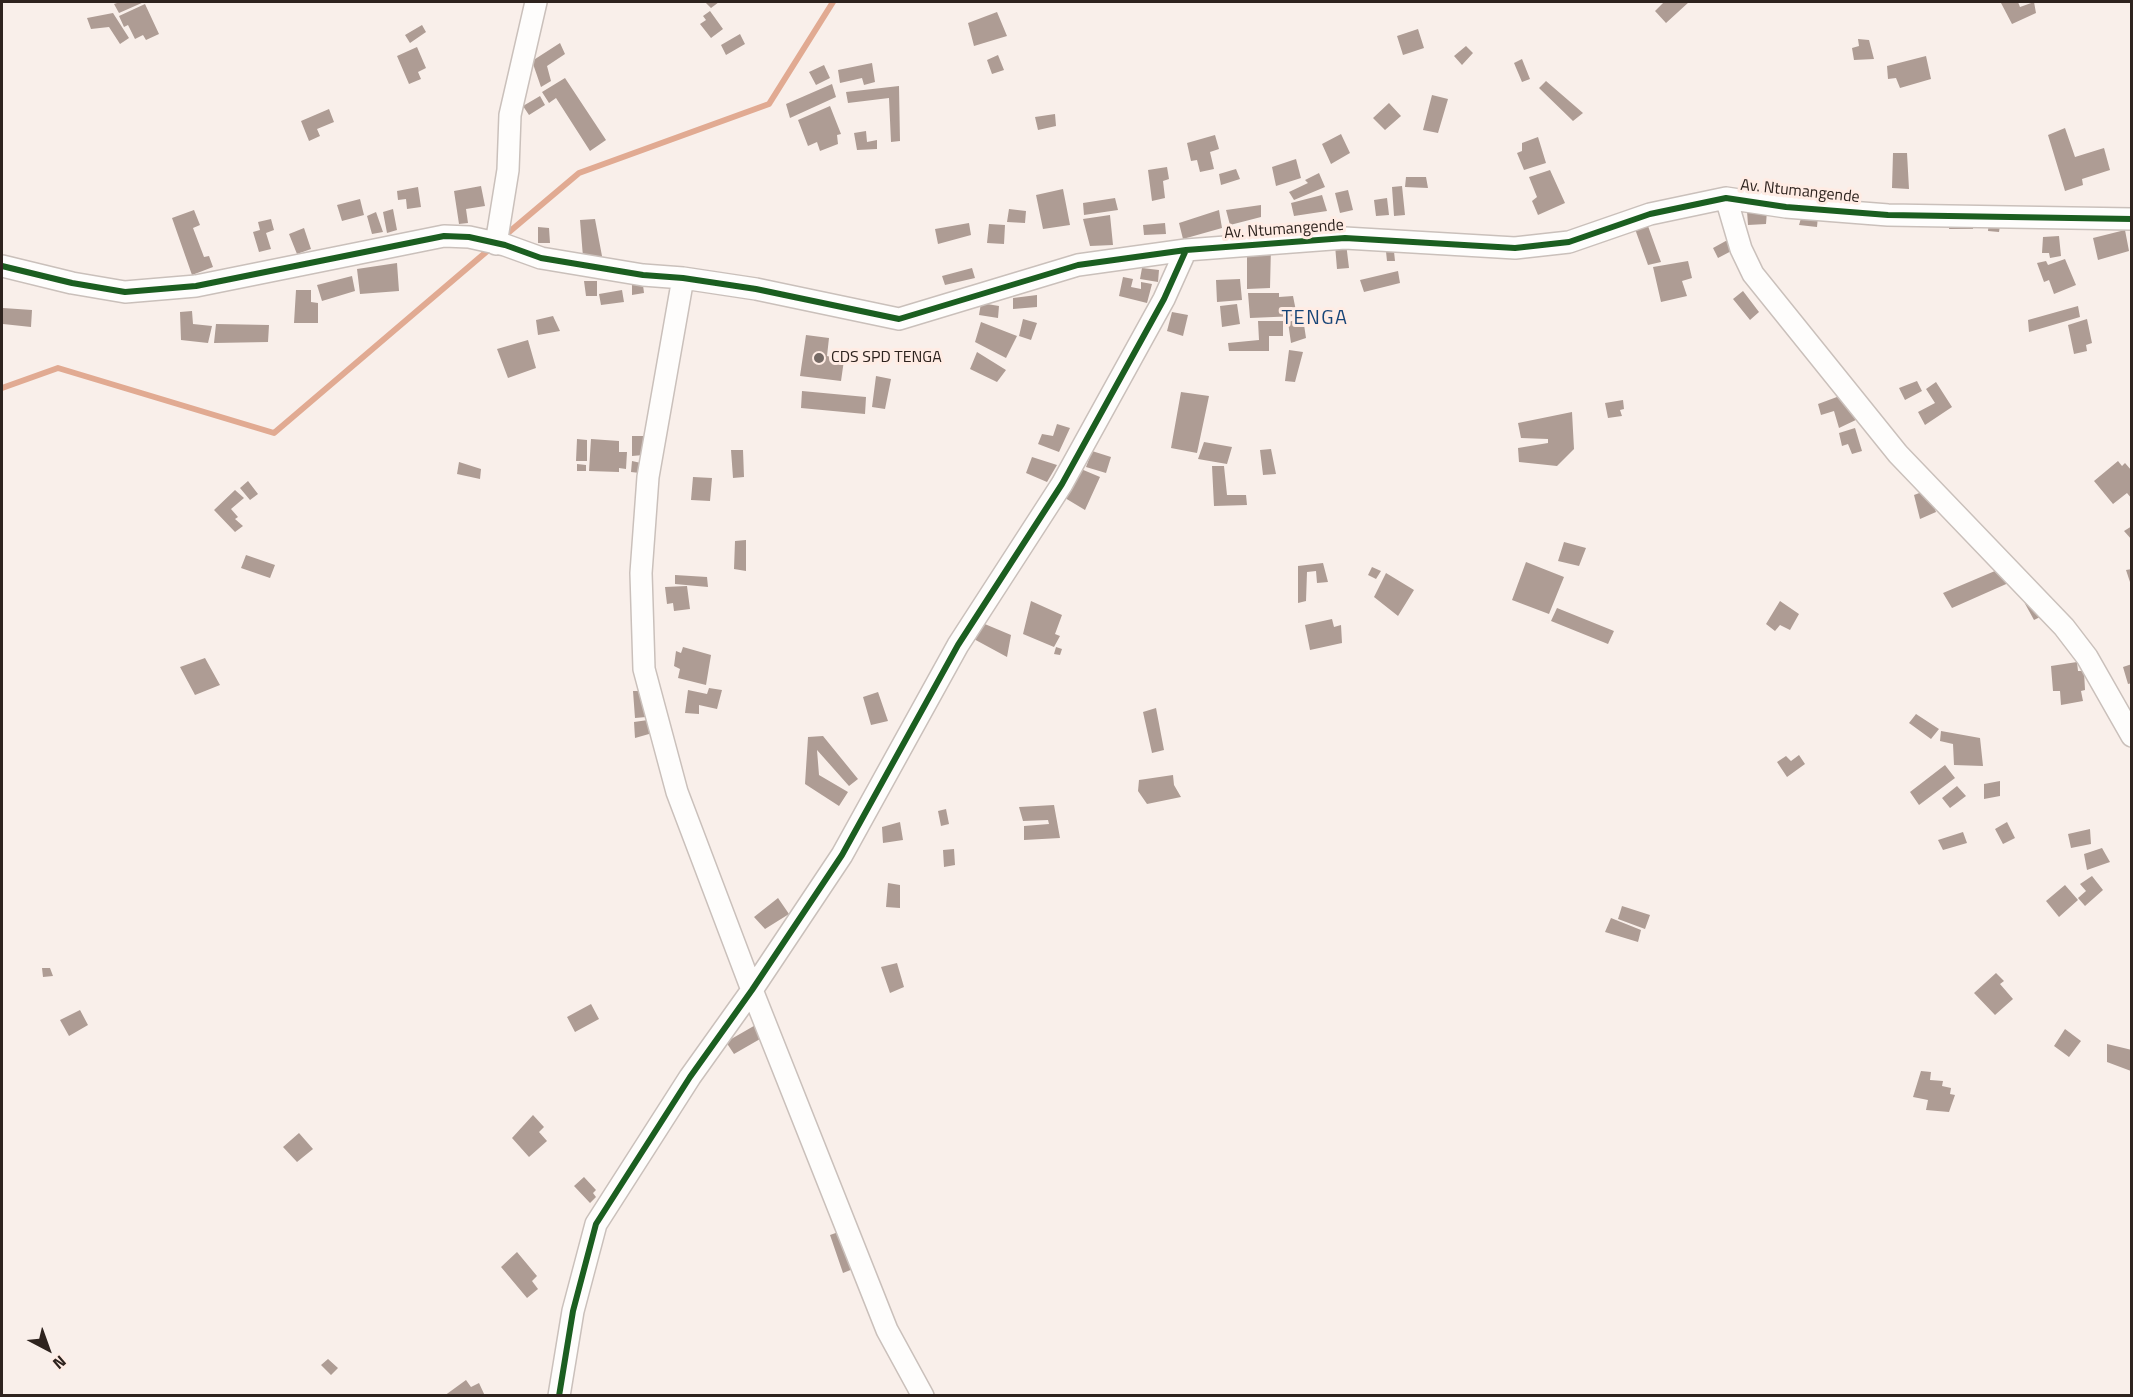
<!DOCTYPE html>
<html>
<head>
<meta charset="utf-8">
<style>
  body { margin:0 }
  #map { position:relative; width:2133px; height:1397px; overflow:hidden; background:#f9efea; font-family:"Titillium Web",sans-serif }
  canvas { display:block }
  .frame { position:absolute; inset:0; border:3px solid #2e231e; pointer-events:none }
  .north { position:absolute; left:18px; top:1319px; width:60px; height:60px; -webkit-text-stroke:4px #ffece4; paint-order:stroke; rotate:139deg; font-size:16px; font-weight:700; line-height:24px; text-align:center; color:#2e231e }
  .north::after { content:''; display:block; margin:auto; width:21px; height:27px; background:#2e231e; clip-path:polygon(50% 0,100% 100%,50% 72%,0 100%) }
</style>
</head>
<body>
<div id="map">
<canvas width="2133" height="1397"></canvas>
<div class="frame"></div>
<div class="north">N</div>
</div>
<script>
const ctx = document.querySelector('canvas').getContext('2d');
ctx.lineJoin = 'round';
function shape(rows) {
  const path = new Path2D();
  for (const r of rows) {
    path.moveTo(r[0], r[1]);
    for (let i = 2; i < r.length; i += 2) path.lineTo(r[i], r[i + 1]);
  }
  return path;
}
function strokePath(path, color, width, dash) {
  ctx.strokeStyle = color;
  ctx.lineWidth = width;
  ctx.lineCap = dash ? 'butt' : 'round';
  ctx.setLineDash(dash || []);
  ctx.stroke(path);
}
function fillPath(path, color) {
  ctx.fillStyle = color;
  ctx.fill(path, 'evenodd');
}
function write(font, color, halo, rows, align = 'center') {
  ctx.font = font + ' "Titillium Web",sans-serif';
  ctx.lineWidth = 6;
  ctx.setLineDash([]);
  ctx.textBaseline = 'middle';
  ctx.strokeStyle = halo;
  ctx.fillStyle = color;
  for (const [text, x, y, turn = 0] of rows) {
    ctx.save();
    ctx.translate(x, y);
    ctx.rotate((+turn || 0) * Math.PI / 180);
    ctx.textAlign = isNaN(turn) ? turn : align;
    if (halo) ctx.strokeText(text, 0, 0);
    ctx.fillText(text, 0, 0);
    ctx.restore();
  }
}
strokePath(shape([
  [502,238,579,173,769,104,833,2],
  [2,388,58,368,274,433,492,247]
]), '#e1aa92', 6);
fillPath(shape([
  [120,2,144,2,119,13,114,4],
  [705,2,719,2,711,8],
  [1664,2,1689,2,1666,23,1655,11],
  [2018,2,2020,7,2034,2,2036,13,2012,24,2001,3],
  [145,4,159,34,146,40,143,35,135,39,128,25,124,27,119,16],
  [710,11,723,29,711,38,700,24,706,20,703,16],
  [997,12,1007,36,974,46,968,23],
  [113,13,129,38,120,44,109,27,91,29,87,18],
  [422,25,426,32,410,43,405,35],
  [1418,29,1424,48,1403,55,1397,36],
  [740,34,745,44,726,55,721,45],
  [1858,39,1869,40,1874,59,1854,60,1852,48,1859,46],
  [560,43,565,54,547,66,551,81,541,87,532,61],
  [1466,46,1473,53,1462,65,1454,56],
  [417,47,426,68,418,72,421,79,409,84,397,56],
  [998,55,1004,70,992,74,987,60],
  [1926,56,1931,79,1900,88,1896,78,1888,79,1887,66],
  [1522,59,1530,79,1522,82,1514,63],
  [872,63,875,82,864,85,862,78,840,83,838,70],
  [824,65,830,78,816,85,809,72],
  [565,78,606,140,590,151,556,98,549,103,542,92],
  [1546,81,1583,113,1573,121,1539,88],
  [832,84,836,97,790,118,786,104],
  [899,86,900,141,891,142,889,98,848,103,846,92],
  [1432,95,1448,99,1438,133,1423,130],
  [540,96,545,105,529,115,523,106],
  [1389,103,1401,116,1385,130,1373,118],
  [830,106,841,134,837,135,838,144,820,151,817,142,808,146,798,120],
  [329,109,334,122,317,129,320,136,309,141,301,121],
  [1055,114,1056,126,1038,130,1035,117],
  [2065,128,2075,157,2104,148,2110,170,2082,179,2083,185,2065,191,2048,135],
  [866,131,867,142,877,140,877,149,857,150,854,133],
  [1341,134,1350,153,1331,164,1322,144],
  [1215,135,1219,149,1210,152,1214,169,1200,172,1197,160,1191,161,1187,143],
  [1538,137,1546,163,1524,170,1517,153,1522,151,1522,143],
  [1893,153,1907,153,1909,189,1892,188],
  [1296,159,1301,178,1276,186,1272,167],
  [1167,167,1169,179,1163,181,1165,198,1152,201,1148,170],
  [1236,169,1240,179,1221,185,1219,174],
  [1550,170,1565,203,1538,215,1532,201,1537,197,1529,177],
  [1319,173,1325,187,1294,200,1289,192,1308,183,1305,180],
  [1406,177,1426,177,1428,188,1405,187],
  [481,186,485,206,466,209,468,223,459,224,454,191],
  [1402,186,1405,215,1394,216,1392,187],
  [418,187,421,207,407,209,406,199,398,200,397,191],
  [1063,189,1070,225,1043,229,1036,195],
  [1348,190,1353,210,1340,213,1335,193],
  [1322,195,1327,211,1294,216,1291,203],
  [1115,198,1118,210,1084,215,1083,203],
  [1387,198,1389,215,1376,216,1374,200],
  [360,199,364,215,342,221,337,205],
  [1261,205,1261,217,1230,225,1226,210],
  [393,209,397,230,387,233,383,212],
  [1009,209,1026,211,1025,223,1007,222],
  [194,210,200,225,193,228,204,257,209,256,213,267,192,275,172,218],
  [1219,210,1222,228,1183,239,1179,223],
  [1747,211,1767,211,1766,224,1748,225],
  [376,212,383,232,372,234,367,216],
  [1110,215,1113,245,1090,246,1083,219],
  [1802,215,1818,216,1817,227,1799,225],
  [1951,218,1974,218,1973,229,1949,229],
  [1989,218,2001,220,1999,232,1988,231],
  [271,219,274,230,266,233,271,249,259,252,253,232,260,230,258,222],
  [595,219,602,256,583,257,580,220],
  [969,223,971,235,938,244,935,229],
  [1165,223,1166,234,1144,235,1143,225],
  [989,224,1005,225,1004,244,987,243],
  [1648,226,1661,262,1648,265,1635,229],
  [538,227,549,228,550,243,538,243],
  [304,228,311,249,297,254,289,234],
  [2125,230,2129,251,2098,260,2093,238],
  [2059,236,2061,256,2050,258,2049,253,2042,253,2043,237],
  [1733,237,1739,247,1718,258,1713,248],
  [1385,242,1393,242,1395,261,1387,261],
  [1346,243,1349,268,1337,269,1335,245],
  [1271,246,1270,288,1247,289,1247,248],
  [2065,259,2076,285,2054,294,2049,280,2044,282,2037,263,2046,261,2048,265],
  [1688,261,1692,278,1682,281,1687,296,1661,302,1653,267],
  [397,263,399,291,360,294,357,269],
  [972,268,975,278,945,285,942,276],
  [1142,268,1159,270,1158,282,1140,279],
  [1398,271,1400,283,1364,292,1360,280],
  [352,276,355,291,322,301,317,285],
  [1123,277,1133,279,1131,287,1141,289,1141,282,1152,284,1147,303,1119,296],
  [1240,279,1242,300,1217,302,1216,280],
  [632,280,638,280,639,285,643,285,644,293,632,295],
  [584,281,597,281,597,296,586,296],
  [296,290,311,290,311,302,318,303,318,323,294,323],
  [622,290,624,302,601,305,599,294],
  [1743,291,1759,312,1750,320,1733,299],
  [1248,293,1279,293,1279,297,1293,296,1297,316,1250,318],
  [1037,295,1037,307,1013,309,1013,298],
  [981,303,999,306,998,318,979,315],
  [1237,304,1240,324,1222,327,1220,306],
  [2078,306,2080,317,2029,332,2028,320],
  [3,308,32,310,31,327,3,324],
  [192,311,193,324,212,326,208,343,181,340,180,312],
  [1172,312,1188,315,1183,336,1167,331],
  [553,316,560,331,538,335,536,320],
  [1303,318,1306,338,1291,343,1288,322],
  [1023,319,1037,323,1031,340,1019,336],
  [2087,319,2092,343,2086,345,2087,351,2074,354,2068,325],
  [1258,321,1283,321,1283,336,1269,336,1269,351,1229,351,1228,343,1259,340],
  [981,322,1017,336,1006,358,975,342],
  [216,324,269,325,268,342,214,343],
  [806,335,829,338,827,356,844,360,841,381,800,376],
  [528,340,536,368,508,378,497,349],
  [1289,350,1303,352,1295,382,1285,381],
  [977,352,1006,370,997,382,970,369],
  [876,376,891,379,885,409,872,407],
  [1917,381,1922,391,1905,400,1899,388],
  [1936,382,1952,407,1925,425,1918,412,1935,403,1926,389],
  [802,391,866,397,865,414,801,408],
  [1181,392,1209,396,1197,453,1171,448],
  [1845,394,1860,418,1839,428,1834,411,1821,415,1818,404],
  [1623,400,1624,409,1620,410,1622,416,1608,418,1605,403],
  [1572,412,1574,449,1557,466,1519,462,1518,448,1548,443,1548,439,1521,438,1518,423],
  [1057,424,1070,428,1059,452,1038,444,1042,434,1053,436],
  [1855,428,1862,451,1852,454,1848,444,1842,446,1839,433],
  [632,436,643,436,643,455,632,456],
  [577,439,587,440,587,461,576,461],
  [591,439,619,441,619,452,627,452,626,469,619,468,619,472,589,471],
  [1204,442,1232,447,1227,464,1198,459],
  [1271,449,1276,474,1263,475,1260,450],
  [731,450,743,450,744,477,733,478],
  [1092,451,1111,457,1106,473,1086,467],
  [1032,457,1057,465,1047,482,1026,473],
  [632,461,641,463,640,473,631,472],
  [2118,461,2122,466,2125,463,2132,471,2132,499,2127,493,2113,504,2094,481],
  [459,462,481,469,480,479,457,474],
  [577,464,586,465,586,471,577,471],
  [1212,466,1224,466,1227,495,1246,495,1247,505,1214,506],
  [1081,469,1100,477,1085,510,1065,498],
  [693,477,712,478,710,501,691,500],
  [248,481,258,494,250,500,240,488],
  [235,490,244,498,231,509,238,517,235,519,243,526,235,532,214,510],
  [1922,492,1930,493,1936,512,1920,519,1914,495],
  [2132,526,2132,540,2124,531],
  [746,540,746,571,734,569,735,541],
  [1564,542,1586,548,1579,566,1558,561],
  [246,555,275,565,270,578,241,568],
  [1526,562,1564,577,1549,614,1512,600],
  [1323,563,1328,582,1317,583,1316,571,1307,572,1306,601,1298,603,1298,566],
  [1372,567,1381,571,1376,579,1368,575],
  [2002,568,2013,581,1952,608,1943,593],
  [2132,569,2132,585,2131,585,2126,570],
  [1386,573,1414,590,1398,616,1374,597],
  [675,575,707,577,708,587,675,584],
  [687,586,690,609,674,611,673,603,667,604,665,587],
  [2032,595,2044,615,2034,620,2023,600],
  [1031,601,1062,615,1055,634,1060,636,1054,647,1023,634],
  [1780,601,1799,614,1790,630,1780,625,1775,631,1766,624],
  [1557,608,1614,631,1608,644,1551,621],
  [1332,619,1334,627,1341,625,1342,643,1310,650,1305,625],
  [980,622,1011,635,1007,657,972,638],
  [683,647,711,655,706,685,678,678,680,669,674,666,676,651,681,653],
  [1056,647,1062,649,1060,655,1054,654],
  [205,658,220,685,195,695,180,667],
  [2077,662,2078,671,2084,671,2085,690,2081,691,2083,701,2061,705,2060,691,2053,691,2051,666],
  [2132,664,2132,683,2128,684,2123,667],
  [709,688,722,690,717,709,699,705,699,714,685,713,688,690,707,694],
  [633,691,644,691,646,717,635,718],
  [878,692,888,721,871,725,863,697],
  [1156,708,1164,750,1152,753,1143,712],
  [1916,714,1939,729,1931,739,1909,723],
  [655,719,656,732,635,738,634,722],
  [1941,731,1980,738,1983,766,1954,765,1953,744,1940,741],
  [823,736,858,779,849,786,817,750,819,775,848,792,839,806,805,784,808,737],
  [1799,755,1805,764,1787,777,1777,762,1786,756,1791,761],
  [1945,765,1955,778,1919,805,1910,792],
  [1173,775,1174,785,1181,797,1147,804,1138,791,1139,780],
  [2000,781,2000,796,1984,799,1984,784],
  [1957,786,1966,796,1950,808,1942,798],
  [1054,805,1060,838,1024,840,1024,826,1049,824,1048,820,1023,821,1019,807],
  [946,809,949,824,941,826,938,811],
  [900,822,903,840,883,843,882,827],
  [2007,822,2015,838,2003,844,1995,829],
  [2090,829,2091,844,2071,848,2068,834],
  [1963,832,1967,843,1943,850,1938,840],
  [2102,848,2110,862,2087,870,2084,854],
  [954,849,955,865,944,867,943,850],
  [2092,876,2103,890,2085,906,2078,898,2086,891,2080,884],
  [888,883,900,885,900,908,886,907],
  [2065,885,2078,900,2059,917,2046,901],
  [778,898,789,914,765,929,754,917],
  [1622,906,1650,915,1645,929,1618,919],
  [1611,918,1641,930,1638,942,1605,932],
  [897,963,904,987,890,993,881,967],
  [42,968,50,968,53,976,43,977],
  [1996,973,2004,981,2000,984,2013,999,1995,1015,1974,993],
  [591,1004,599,1019,575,1032,567,1017],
  [80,1010,88,1025,69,1036,60,1020],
  [759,1023,767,1035,734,1054,726,1042],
  [2065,1029,2081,1041,2069,1057,2054,1046],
  [2107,1044,2132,1050,2131,1071,2107,1062],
  [1921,1071,1931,1072,1930,1080,1943,1081,1942,1086,1951,1088,1950,1094,1955,1095,1949,1112,1926,1110,1928,1100,1913,1097],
  [533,1115,544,1127,539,1132,547,1141,529,1157,512,1138],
  [299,1133,313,1149,297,1162,283,1147],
  [584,1177,596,1190,593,1193,596,1197,590,1203,574,1186],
  [844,1230,858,1267,843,1273,830,1235],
  [517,1252,537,1276,532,1281,538,1289,527,1298,501,1267],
  [328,1359,338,1368,331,1375,321,1365],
  [466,1380,471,1387,479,1383,485,1396,444,1396]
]), '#ae9c94');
const minor = shape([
  [1726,198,1741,249,1753,274,1898,454,2064,627,2087,657,2132,736],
  [496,244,508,170,510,115,536,2],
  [2,266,72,283,125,292,196,286,444,236,469,237,505,245,541,258,643,275,683,278,756,289,899,319,1078,265,1186,250,1345,238,1515,248,1569,242,1650,214,1726,198,1786,207,1888,215,2132,219],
  [683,278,648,477,641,573,644,669,677,792,752,990,887,1330,923,1396],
  [559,1396,573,1311,596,1224,690,1077,752,990,842,855,958,645,1062,484,1164,299,1186,250]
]);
strokePath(minor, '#cac0bb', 24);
strokePath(minor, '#fefdfc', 21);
strokePath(shape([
  [2,266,72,283,125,292,196,286,444,236,469,237,505,245,541,258,643,275,683,278,756,289,899,319,1078,265,1186,250,1345,238,1515,248,1569,242,1650,214,1726,198,1786,207,1888,215,2132,219],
  [559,1396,573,1311,596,1224,690,1077,752,990,842,855,958,645,1062,484,1164,299,1186,250]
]), '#1b5e20', 6);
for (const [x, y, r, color] of [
  [819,358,6,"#756a65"]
]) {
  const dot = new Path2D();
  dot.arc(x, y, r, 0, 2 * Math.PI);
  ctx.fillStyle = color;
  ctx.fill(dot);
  strokePath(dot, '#ffece4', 2);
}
write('16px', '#2e231e', '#ffece4', [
  ["Av. Ntumangende",1800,192,6],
  ["Av. Ntumangende",1284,230,-4]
]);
write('16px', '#2e231e', '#ffece4', [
  ["CDS SPD TENGA",831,358]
], 'left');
ctx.letterSpacing = '1.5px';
write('20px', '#164477', '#ffece4', [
  ["TENGA",1315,319]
]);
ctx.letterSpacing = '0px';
</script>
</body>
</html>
